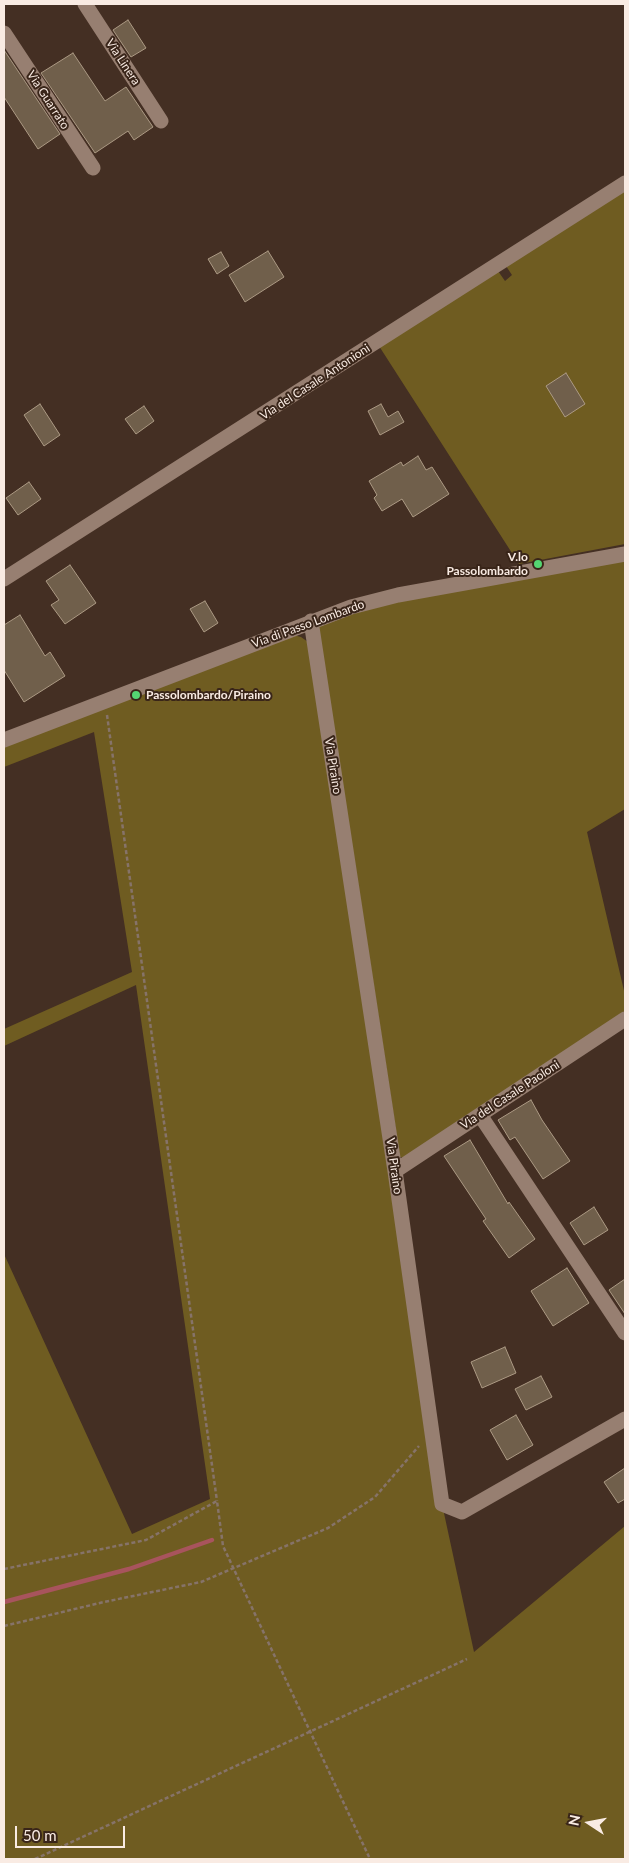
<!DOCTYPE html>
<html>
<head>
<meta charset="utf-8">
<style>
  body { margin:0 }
  #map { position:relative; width:629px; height:1863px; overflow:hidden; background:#442f23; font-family:Lato,sans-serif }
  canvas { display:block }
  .frame { position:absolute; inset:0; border:5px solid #f9ebe3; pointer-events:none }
  .north { position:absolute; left:564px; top:1798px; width:50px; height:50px; -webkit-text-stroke:4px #392519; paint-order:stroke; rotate:281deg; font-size:14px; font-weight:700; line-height:20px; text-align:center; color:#f9ebe3 }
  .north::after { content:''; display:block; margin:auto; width:18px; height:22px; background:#f9ebe3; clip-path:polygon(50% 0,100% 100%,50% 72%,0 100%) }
  .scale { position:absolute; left:15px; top:1826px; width:110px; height:22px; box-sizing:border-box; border:2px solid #f9ebe3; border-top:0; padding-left:6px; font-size:15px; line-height:18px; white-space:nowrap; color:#f9ebe3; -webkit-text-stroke:4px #392519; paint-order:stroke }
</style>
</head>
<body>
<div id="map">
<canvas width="629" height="1863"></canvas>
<div class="frame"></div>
<div class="north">N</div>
<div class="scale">50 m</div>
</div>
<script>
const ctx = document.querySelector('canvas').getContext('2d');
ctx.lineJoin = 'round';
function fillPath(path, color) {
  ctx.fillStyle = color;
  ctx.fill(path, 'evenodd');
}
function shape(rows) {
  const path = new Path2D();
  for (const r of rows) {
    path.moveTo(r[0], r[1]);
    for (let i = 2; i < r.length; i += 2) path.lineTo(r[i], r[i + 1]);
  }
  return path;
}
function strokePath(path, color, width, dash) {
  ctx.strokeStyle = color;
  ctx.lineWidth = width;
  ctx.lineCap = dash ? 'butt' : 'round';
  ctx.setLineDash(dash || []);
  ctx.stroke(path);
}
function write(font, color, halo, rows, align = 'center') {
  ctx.font = font + ' Lato,sans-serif';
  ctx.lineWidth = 4;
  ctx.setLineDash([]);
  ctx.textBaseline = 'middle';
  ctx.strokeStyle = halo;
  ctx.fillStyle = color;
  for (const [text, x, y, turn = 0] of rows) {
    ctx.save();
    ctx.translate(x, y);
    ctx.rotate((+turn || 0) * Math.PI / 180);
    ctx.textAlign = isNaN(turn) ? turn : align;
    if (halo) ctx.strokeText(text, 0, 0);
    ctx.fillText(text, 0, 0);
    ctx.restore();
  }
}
fillPath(shape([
  [625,188,625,544,519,564,379,346,498,271,505,281,512,275,506,266],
  [625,558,625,809,587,832,625,995,625,1011,404,1158,400,1157,318,624,385,604],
  [293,635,301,637,308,642,442,1504,474,1652,625,1526,625,1859,4,1859,4,1254,132,1534,210,1499,136,985,4,1046,4,1029,132,972,94,732,4,767,4,745]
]), '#6f5c21');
strokePath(shape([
  [4,1602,129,1569,212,1540]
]), '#a8545d', 4.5);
const building = shape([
  [128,20,146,48,131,57,113,30,128,20],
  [4,50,60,134,38,149,4,97,4,50],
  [73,53,105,101,126,87,153,127,134,140,128,131,95,153,41,73,73,53],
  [268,251,284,277,245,302,229,275,268,251],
  [221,252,229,266,217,274,208,259,221,252],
  [566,373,585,404,565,417,546,386,566,373],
  [40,404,60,435,44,446,24,415,40,404],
  [381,404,388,417,398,411,404,422,380,435,368,411,381,404],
  [144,406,154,421,136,434,125,419,144,406],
  [418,456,426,470,432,467,449,494,413,517,402,499,382,511,374,498,377,495,369,481,401,462,403,466,418,456],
  [29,482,41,499,18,515,6,498,29,482],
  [70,565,96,603,65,624,51,605,59,600,46,581,70,565],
  [205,601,218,623,204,632,190,609,205,601],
  [20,615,45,656,50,652,65,676,24,702,4,670,4,625,20,615],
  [531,1100,542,1120,570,1161,543,1179,515,1137,510,1140,498,1120,531,1100],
  [470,1140,508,1204,509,1202,535,1239,509,1258,483,1221,486,1219,444,1156,470,1140],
  [594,1207,608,1230,584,1245,570,1223,594,1207],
  [567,1268,589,1303,553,1326,531,1291,567,1268],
  [625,1279,625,1314,609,1290,625,1279],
  [505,1347,516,1373,482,1388,471,1362,505,1347],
  [541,1376,552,1397,526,1410,515,1389,541,1376],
  [516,1415,533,1445,507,1460,490,1430,516,1415],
  [625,1468,625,1499,618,1503,604,1482,625,1468]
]);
fillPath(building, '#705f4b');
strokePath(building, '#ac9a84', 1);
strokePath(shape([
  [107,715,217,1501],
  [4,1569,146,1540,217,1501,223,1546,370,1859],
  [4,1626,104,1602,201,1582,328,1528,375,1497,419,1446],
  [35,1859,467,1659]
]), '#867369', 2.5, [4, 2.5]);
strokePath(shape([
  [85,4,161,121],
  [4,33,93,168],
  [4,579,625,183],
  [311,621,395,1171,442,1504,462,1512,625,1419],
  [4,740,351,607,398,595,625,554],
  [480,1115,625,1333],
  [395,1171,625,1019]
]), '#977f71', 15);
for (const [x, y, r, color] of [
  [538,564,5,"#54d672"],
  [136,695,5,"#54d672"]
]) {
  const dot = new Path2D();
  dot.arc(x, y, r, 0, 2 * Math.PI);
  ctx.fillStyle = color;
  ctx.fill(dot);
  strokePath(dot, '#392519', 2);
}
write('12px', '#f9ebe3', '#392519', [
  ["Via Linera",123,62,57],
  ["Via Guarrato",48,100,57],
  ["Via del Casale Antonioni",315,382,-33],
  ["Via di Passo Lombardo",308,624,-20],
  ["Via Piraino",333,766,81],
  ["Via del Casale Paoloni",510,1095,-33],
  ["Via Piraino",394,1166,82]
]);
write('bold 12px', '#f9ebe3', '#392519', [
  ["V.lo",528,557],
  ["Passolombardo",528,571],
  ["Passolombardo/Piraino",146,695,"left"]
], 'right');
</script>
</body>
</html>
